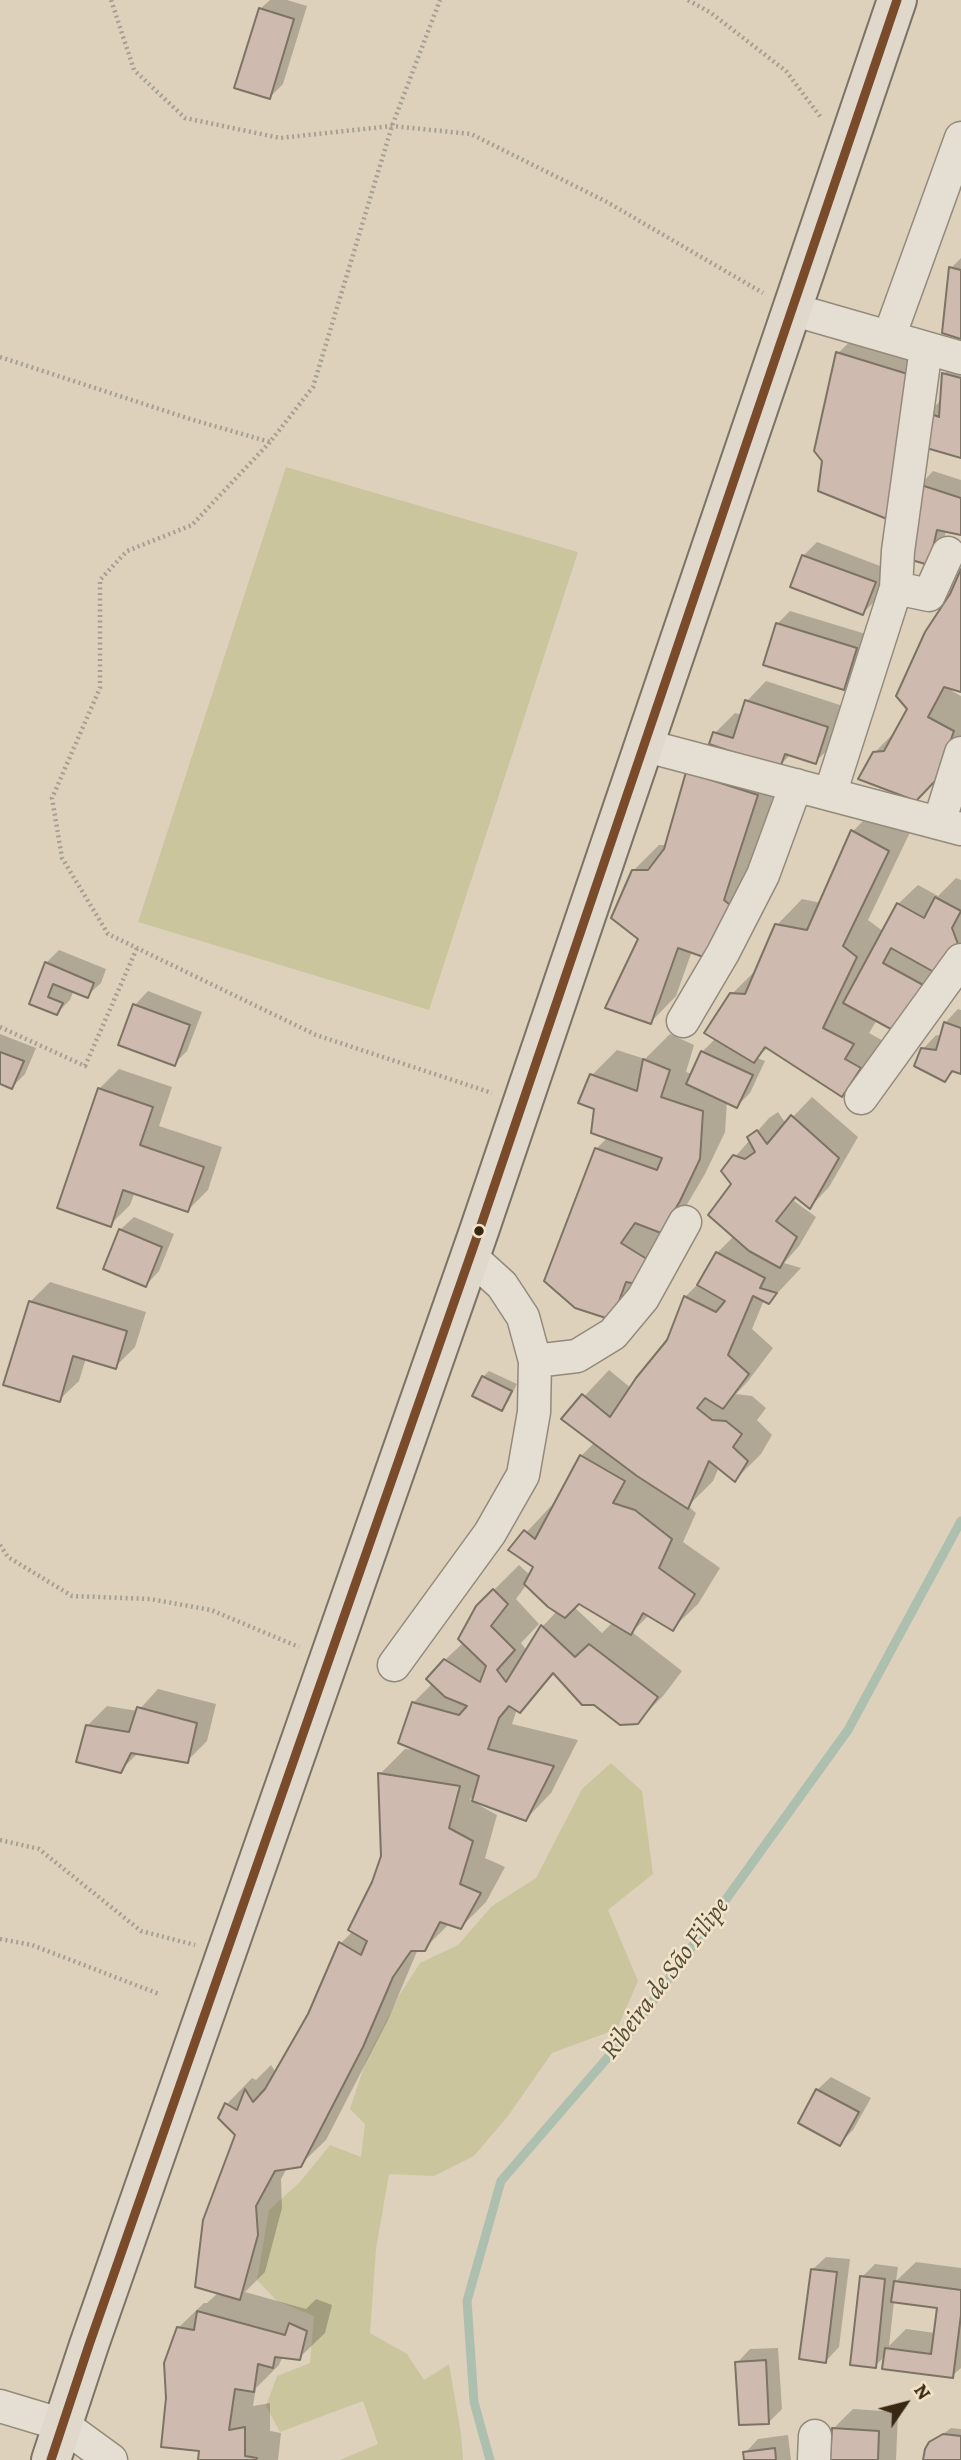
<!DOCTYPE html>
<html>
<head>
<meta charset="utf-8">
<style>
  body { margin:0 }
  #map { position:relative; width:961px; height:2460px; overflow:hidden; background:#ddd1bb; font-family:Alegreya,serif }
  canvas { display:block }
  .north { position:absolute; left:870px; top:2369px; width:70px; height:70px; -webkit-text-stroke:5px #f3e4c9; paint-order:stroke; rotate:55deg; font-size:19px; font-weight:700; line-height:28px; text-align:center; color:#382812 }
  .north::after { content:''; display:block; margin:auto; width:24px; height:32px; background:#382812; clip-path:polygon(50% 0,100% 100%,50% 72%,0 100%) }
</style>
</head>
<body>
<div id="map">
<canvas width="961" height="2460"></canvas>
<div class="north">N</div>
</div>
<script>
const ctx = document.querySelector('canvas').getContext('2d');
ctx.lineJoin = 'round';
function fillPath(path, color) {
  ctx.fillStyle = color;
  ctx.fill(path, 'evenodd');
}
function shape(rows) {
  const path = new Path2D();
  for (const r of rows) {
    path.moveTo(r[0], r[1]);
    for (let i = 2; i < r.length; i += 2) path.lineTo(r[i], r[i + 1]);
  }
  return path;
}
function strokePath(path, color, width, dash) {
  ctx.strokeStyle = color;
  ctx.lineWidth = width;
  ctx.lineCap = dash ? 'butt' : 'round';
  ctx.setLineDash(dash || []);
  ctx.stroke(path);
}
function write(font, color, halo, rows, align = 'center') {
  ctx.font = font + ' Alegreya,serif';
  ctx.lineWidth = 5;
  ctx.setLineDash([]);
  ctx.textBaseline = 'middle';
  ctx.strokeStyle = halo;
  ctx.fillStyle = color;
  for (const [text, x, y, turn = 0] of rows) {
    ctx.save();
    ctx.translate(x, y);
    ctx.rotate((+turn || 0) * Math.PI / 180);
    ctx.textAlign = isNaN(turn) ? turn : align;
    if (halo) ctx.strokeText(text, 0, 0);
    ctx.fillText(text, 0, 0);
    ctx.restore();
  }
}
fillPath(shape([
  [286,467,578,552,429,1010,138,922],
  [611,1763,642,1791,653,1874,608,1910,638,1981,617,2029,552,2053,508,2116,474,2156,434,2176,389,2174,376,2249,370,2333,407,2354,424,2380,449,2364,461,2434,463,2460,340,2460,378,2444,363,2401,280,2432,266,2406,277,2376,310,2363,314,2316,277,2301,257,2280,269,2210,300,2182,330,2145,361,2157,365,2124,350,2109,367,2058,400,1994,420,1963,458,1945,492,1906,536,1878,582,1789]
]), '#cbc59e');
fillPath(shape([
  [270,0,287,0,307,6,283,84,270,97,260,9],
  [961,258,961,337,951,268],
  [858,334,930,355,824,460,838,353],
  [961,357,961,456,928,413,942,399,944,374],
  [933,471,961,480,961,533,946,530,942,549,929,563,920,485],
  [817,542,888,569,876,600,863,613,792,586,804,555],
  [961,570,961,690,954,688,952,691,961,696,961,752,874,753,897,730,909,709],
  [790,611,869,635,856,675,843,688,777,624],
  [766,681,846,707,835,743,815,762,791,754,777,768,782,769,748,874,759,882,692,951,676,996,651,1022,633,871,659,845,667,845,688,773,735,754,736,751,715,733,735,713,742,715,747,701],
  [878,806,913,826,868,920,884,932,898,904,918,885,938,896,956,878,961,880,961,953,941,974,877,1020,869,1033,885,1042,867,1069,842,1094,768,1047,757,1058,765,1061,750,1093,737,1106,727,1101,725,1132,705,1174,686,1206,663,1229,675,1236,612,1318,596,1149,608,1137,596,1108,592,1075,617,1050,645,1059,670,1034,694,1045,686,1072,692,1074,702,1052,716,1038,731,995,757,969,777,925,802,899,821,903,853,831],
  [59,950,106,969,101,983,87,996,74,990,70,1000,57,1013,31,1003,46,963],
  [148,991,202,1012,187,1051,174,1064,120,1044,135,1005],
  [958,1009,961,1010,961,1072,955,1070,945,1080,923,1049,936,1035,941,1036,945,1023],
  [0,1034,36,1048,25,1074,12,1087,0,1082],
  [119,1069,172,1087,159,1126,222,1147,208,1190,188,1210,135,1192,130,1205,110,1225,99,1089],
  [812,1097,858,1137,829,1187,810,1207,797,1197,794,1201,816,1217,799,1246,784,1263,801,1268,769,1302,764,1300,752,1329,773,1348,748,1381,736,1394,752,1396,766,1408,757,1420,772,1435,761,1454,735,1480,719,1467,713,1481,688,1506,696,1513,683,1542,720,1568,698,1604,672,1629,649,1615,632,1632,682,1671,663,1696,637,1722,555,1673,520,1710,517,1709,512,1724,578,1740,551,1793,526,1819,471,1798,470,1800,497,1815,485,1858,505,1867,486,1902,461,1927,450,1923,424,1949,418,1949,388,2020,326,2140,300,2165,287,2168,281,2179,282,2208,265,2272,245,2292,306,2309,316,2299,332,2305,325,2333,299,2358,283,2356,279,2365,256,2388,253,2406,270,2403,270,2431,281,2433,278,2460,200,2460,201,2449,178,2328,204,2303,207,2303,219,2292,237,2135,220,2118,227,2104,252,2078,256,2080,271,2065,276,2073,309,2015,341,1943,353,1931,382,1857,380,1774,405,1749,418,1750,413,1703,433,1683,445,1660,464,1642,477,1607,519,1565,531,1576,536,1567,510,1550,551,1506,554,1508,581,1456,595,1442,563,1419,609,1370,631,1388,668,1341,685,1297,701,1281,717,1253,734,1236,735,1157,769,1118,778,1112,786,1124],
  [527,1584,557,1611,543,1626,527,1651,521,1643,539,1624,516,1599],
  [579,1602,613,1622,602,1633,574,1607],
  [134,1217,174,1234,159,1271,146,1285,120,1230],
  [50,1282,146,1312,135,1347,115,1367,86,1358,79,1381,59,1400,30,1302],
  [489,1371,517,1384,508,1402,502,1409,483,1377],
  [158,1689,216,1704,207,1741,187,1761,139,1752,120,1771,87,1726,107,1706,138,1711],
  [831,2077,871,2098,853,2130,840,2143,817,2090],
  [826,2257,850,2259,839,2347,826,2361,812,2270],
  [916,2262,961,2268,961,2368,952,2376,885,2356,875,2366,862,2277,875,2264,898,2267,896,2281],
  [894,2301,939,2307,935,2333,906,2329,889,2346],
  [778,2348,782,2409,769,2422,737,2363,750,2349],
  [853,2409,898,2412,896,2460,831,2460,833,2429],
  [951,2428,961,2429,961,2460,925,2460,931,2443],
  [788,2435,791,2460,746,2460,745,2453,758,2439]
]), '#0003');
strokePath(shape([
  [490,2460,474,2402,467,2301,501,2181,634,2027,848,1730,961,1521]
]), '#adc0af', 9);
const building = shape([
  [259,8,294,19,270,99,234,88,259,8],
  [949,267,961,270,961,339,942,333,949,267],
  [836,352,911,375,887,519,818,491,822,461,814,451,836,352],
  [942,373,961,378,961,458,923,447,927,412,939,417,942,373],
  [918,484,961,498,961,535,937,530,929,565,908,559,918,484],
  [802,555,876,582,863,615,790,587,802,555],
  [961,569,961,692,944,687,928,717,954,731,937,779,916,801,858,779,873,752,884,751,907,709,896,696,925,632,950,594,961,569],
  [776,623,857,648,844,690,763,665,776,623],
  [745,700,828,727,816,764,785,754,780,768,709,744,713,732,733,738,745,700],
  [686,772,758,795,724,900,734,908,712,960,678,948,651,1024,605,1008,638,939,611,918,632,870,648,870,664,849,686,772],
  [851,830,889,851,843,946,857,957,823,1028,854,1044,845,1059,861,1068,842,1097,765,1047,754,1063,704,1033,730,993,745,994,775,924,807,930,851,830],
  [935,897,961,911,952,928,958,944,941,976,891,948,883,963,925,986,900,1034,843,1003,897,903,924,918,935,897],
  [45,962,94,983,88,998,53,984,48,997,63,1003,57,1015,29,1004,45,962],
  [133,1004,190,1025,175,1066,118,1045,133,1004],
  [944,1022,961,1028,961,1074,952,1071,945,1082,914,1066,921,1048,936,1050,944,1022],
  [701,1051,753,1075,737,1108,686,1084,701,1051],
  [0,1052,24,1061,12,1089,0,1084,0,1052],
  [643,1059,670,1070,661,1097,703,1111,700,1159,680,1201,661,1233,635,1223,621,1243,650,1261,643,1285,626,1282,612,1320,575,1308,544,1281,595,1148,657,1170,662,1158,591,1133,594,1109,578,1103,590,1074,637,1091,643,1059],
  [98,1088,153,1107,140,1145,204,1167,188,1212,123,1190,111,1227,57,1208,98,1088],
  [791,1115,839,1158,810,1209,795,1197,776,1221,797,1237,780,1268,749,1251,708,1215,731,1184,721,1171,733,1155,745,1159,755,1152,747,1137,757,1130,767,1144,791,1115],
  [119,1229,162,1247,146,1287,103,1269,119,1229],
  [716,1252,765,1278,760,1288,777,1293,769,1304,753,1296,728,1355,749,1374,723,1409,705,1398,697,1408,712,1420,726,1421,742,1434,733,1447,748,1461,735,1482,709,1461,688,1509,637,1476,561,1419,582,1394,610,1417,636,1378,667,1340,684,1296,716,1312,725,1301,697,1285,716,1252],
  [29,1301,127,1331,116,1369,73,1356,60,1402,3,1385,29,1301],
  [482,1376,512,1391,502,1411,472,1396,482,1376],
  [580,1455,625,1481,613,1503,635,1510,672,1539,659,1568,695,1594,673,1631,643,1613,631,1635,579,1604,565,1618,548,1607,524,1584,533,1567,508,1550,524,1530,535,1539,580,1455],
  [493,1589,508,1604,491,1626,515,1650,497,1670,506,1682,541,1625,575,1657,589,1644,658,1697,638,1724,620,1725,594,1705,582,1705,553,1673,520,1713,509,1706,499,1718,488,1749,554,1766,526,1821,472,1801,479,1776,398,1743,412,1702,459,1715,467,1706,445,1697,426,1679,444,1659,480,1682,486,1666,458,1639,476,1606,493,1589],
  [137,1707,197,1723,188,1763,131,1753,121,1773,76,1762,86,1725,129,1732,137,1707],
  [378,1773,460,1786,449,1828,473,1841,460,1884,481,1893,461,1929,440,1922,425,1951,411,1951,393,1977,363,2047,301,2167,275,2171,256,2206,258,2235,240,2300,195,2287,203,2220,235,2135,218,2118,225,2103,237,2110,245,2089,253,2102,265,2089,308,2014,339,1942,361,1955,367,1941,348,1930,372,1882,381,1856,378,1773],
  [816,2089,859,2112,840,2146,798,2123,816,2089],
  [811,2269,837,2272,826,2363,799,2359,811,2269],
  [860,2276,885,2279,876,2368,850,2365,860,2276],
  [894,2281,961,2290,961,2315,953,2378,882,2369,885,2348,931,2354,937,2308,891,2302,894,2281],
  [197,2311,285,2335,289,2323,307,2331,300,2360,275,2357,273,2368,258,2364,254,2392,235,2389,229,2430,245,2427,245,2456,257,2458,256,2460,198,2460,199,2451,161,2447,166,2398,164,2363,177,2327,194,2330,197,2311],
  [766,2360,769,2424,739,2425,735,2362,766,2360],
  [832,2428,879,2431,878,2460,830,2460,832,2428],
  [943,2434,961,2436,961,2460,923,2460,925,2449,929,2442,943,2434],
  [775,2448,776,2460,744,2460,743,2452,775,2448]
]);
fillPath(building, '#cfbaaf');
strokePath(building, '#7c7365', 2);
const minor = shape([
  [791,309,961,358],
  [889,337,961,138],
  [896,588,929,595,948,553],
  [643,745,961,829],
  [830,794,896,588,898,551,926,348],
  [939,823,961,753],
  [683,1021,723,953,763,875,796,785],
  [861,1098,961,960],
  [535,1361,577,1356,613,1334,643,1298,685,1222],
  [394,1665,490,1533,523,1475,534,1412,535,1361,523,1317,502,1285,470,1256],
  [0,2406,63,2425,111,2460],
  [814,2460,815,2436]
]);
const major = shape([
  [51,2460,89,2345,479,1231,897,0]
]);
strokePath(minor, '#938a7b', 35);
strokePath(major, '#7c7365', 42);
strokePath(shape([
  [111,0,134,70,185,118,280,138,392,126,471,134,607,202,763,293],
  [688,0,711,13,786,71,822,119],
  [0,357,190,419,270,442,313,387,392,126,440,0],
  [270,442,192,525,127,551,100,580,100,688,52,798,62,858,108,934,316,1035,492,1093],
  [0,1027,85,1066,137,948],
  [0,1545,8,1557,72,1596,150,1599,211,1610,299,1647],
  [0,1840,39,1849,141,1931,195,1945],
  [0,1939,32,1945,159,1994]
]), '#a59f94', 4.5, [2, 3.5]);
strokePath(minor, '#e4ded3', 32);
strokePath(major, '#dfd8cb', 38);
strokePath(shape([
  [51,2460,89,2345,479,1231,897,0]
]), '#7a4b2a', 9);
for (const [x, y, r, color] of [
  [479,1231,6,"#382812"]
]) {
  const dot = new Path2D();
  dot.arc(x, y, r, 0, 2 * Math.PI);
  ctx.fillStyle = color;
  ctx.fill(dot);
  strokePath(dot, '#f3e4c9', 2.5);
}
write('italic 26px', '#504c38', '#f3e4c9', [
  ["Ribeira de São Filipe",666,1979,-53]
]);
</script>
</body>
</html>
